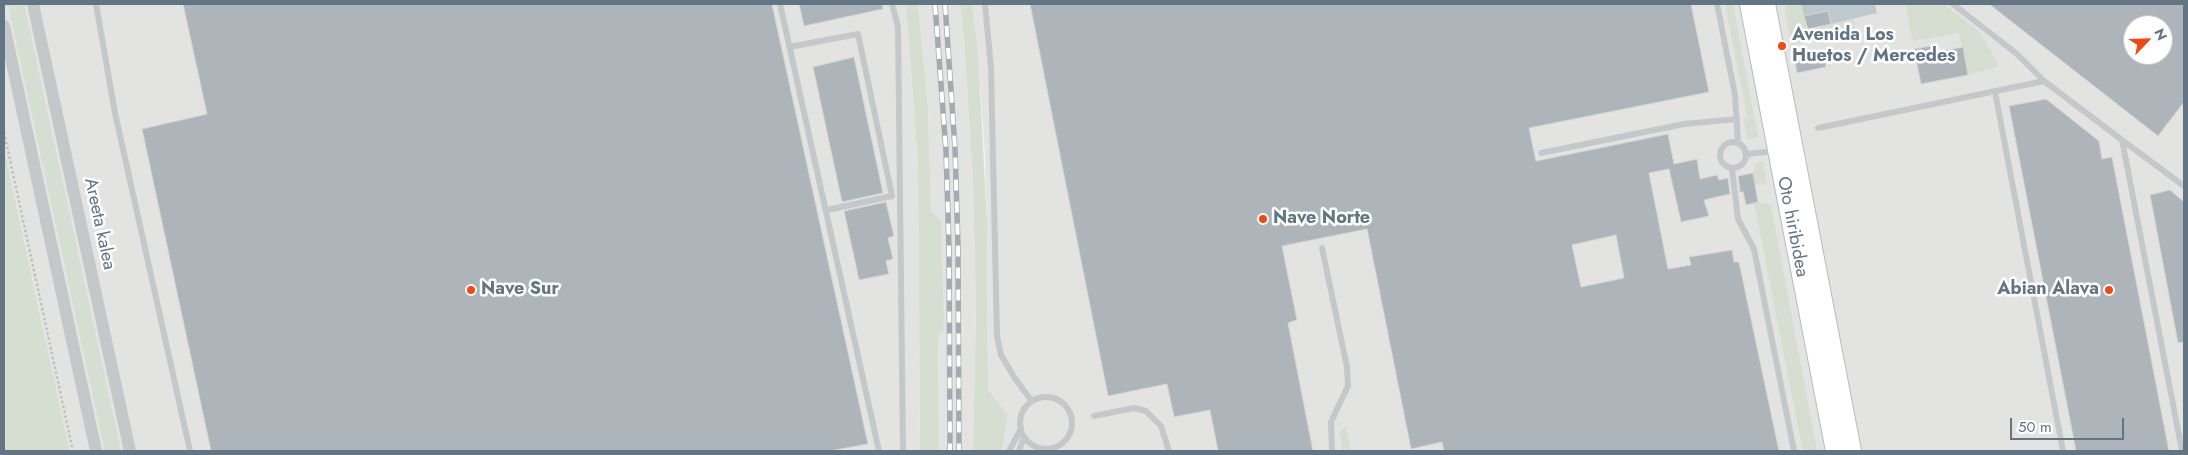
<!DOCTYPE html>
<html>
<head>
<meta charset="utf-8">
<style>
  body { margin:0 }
  #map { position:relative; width:2188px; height:455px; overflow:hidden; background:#f5f5f1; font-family:Jost,sans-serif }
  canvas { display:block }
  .frame { position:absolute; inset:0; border:5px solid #617585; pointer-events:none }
  .north { position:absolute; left:2123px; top:15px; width:50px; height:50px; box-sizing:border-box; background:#fff; border:1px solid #c0c8ce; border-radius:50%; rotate:66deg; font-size:14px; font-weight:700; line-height:20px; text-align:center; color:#617585 }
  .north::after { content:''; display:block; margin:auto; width:18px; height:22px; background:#f24913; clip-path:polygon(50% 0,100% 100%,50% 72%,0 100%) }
  .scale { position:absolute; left:2010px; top:418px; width:114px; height:22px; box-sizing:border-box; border:2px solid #617585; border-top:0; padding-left:6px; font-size:15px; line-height:18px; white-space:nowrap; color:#617585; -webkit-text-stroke:4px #fff; paint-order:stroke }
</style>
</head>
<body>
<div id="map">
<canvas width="2188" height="455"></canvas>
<div class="frame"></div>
<div class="north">N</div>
<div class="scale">50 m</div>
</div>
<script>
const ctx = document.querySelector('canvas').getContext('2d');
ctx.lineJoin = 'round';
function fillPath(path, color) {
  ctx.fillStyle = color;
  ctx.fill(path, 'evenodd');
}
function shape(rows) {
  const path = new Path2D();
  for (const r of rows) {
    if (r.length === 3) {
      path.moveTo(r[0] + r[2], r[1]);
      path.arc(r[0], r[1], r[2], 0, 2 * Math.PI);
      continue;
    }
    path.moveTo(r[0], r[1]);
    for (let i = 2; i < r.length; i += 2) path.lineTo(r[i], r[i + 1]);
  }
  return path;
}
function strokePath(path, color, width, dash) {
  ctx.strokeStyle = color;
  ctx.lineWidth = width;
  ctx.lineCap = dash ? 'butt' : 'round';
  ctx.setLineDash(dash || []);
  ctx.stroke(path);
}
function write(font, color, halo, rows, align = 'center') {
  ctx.font = font + ' Jost,sans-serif';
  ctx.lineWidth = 5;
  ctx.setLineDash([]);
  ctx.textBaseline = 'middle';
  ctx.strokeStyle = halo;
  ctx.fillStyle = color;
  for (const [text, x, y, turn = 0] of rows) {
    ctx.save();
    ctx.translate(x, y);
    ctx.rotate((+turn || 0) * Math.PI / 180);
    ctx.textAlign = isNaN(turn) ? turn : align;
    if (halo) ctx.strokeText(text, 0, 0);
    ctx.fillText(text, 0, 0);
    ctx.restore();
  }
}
fillPath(shape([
  [4,4,906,4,918,164,920,451,70,451,4,148],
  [918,4,960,4,964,39,973,183,976,311,973,451,939,451,938,335,944,328,931,212,928,107],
  [972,4,2184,4,2184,451,1002,451,1008,415,988,389,987,222,985,156,978,50],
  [2133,25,2163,25,2163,55,2133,55]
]), '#e3e4e2');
fillPath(shape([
  [8,4,24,4,121,451,105,451],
  [906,4,918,4,928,107,931,211,941,222,944,329,938,335,939,451,920,451,918,164],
  [960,4,972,4,978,50,987,222,988,389,1008,415,1002,451,973,451,976,311,973,183,964,39],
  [1725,4,1733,4,1758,137,1747,140,1744,119,1747,116],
  [1786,4,1806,4,1802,5,1808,29,1854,19,1856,30,1792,45,1785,12],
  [1906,4,1944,4,1980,32,1998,63,1997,67,1968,75,1959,33,1914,41,1911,35],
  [4,148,41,319,70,451,4,451],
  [1763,161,1767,184,1755,185,1753,173,1757,163],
  [1758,202,1771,205,1817,451,1803,451,1754,203],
  [1346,425,1351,451,1342,451,1340,432]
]), '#d6ddd1');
fillPath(shape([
  [1806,4,1875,4,1877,13,1831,24,1828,11,1804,16,1802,5]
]), '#bec9ce');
const building = shape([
  [183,4,772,4,868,444,830,451,211,451,142,129,207,114,183,4],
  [799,4,882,4,883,9,804,26,799,4],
  [1030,4,1691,4,1709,92,1529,128,1536,161,1668,134,1674,164,1697,159,1700,179,1717,175,1719,180,1728,178,1730,194,1704,200,1709,216,1681,222,1669,169,1649,173,1668,269,1691,265,1689,257,1732,250,1734,262,1739,262,1779,451,1444,451,1442,442,1411,449,1367,229,1282,246,1297,320,1288,323,1313,451,1218,451,1210,410,1174,417,1167,384,1108,396,1030,4],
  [1616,235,1624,278,1581,287,1572,245,1616,235],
  [1989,4,2184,4,2184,102,2158,136,1989,4],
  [2133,25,2163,25,2163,55,2133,55,2133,25],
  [1828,11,1831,24,1808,29,1804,16,1828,11],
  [1931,46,1932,53,1963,47,1968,75,1921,84,1914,49,1931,46],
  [1823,54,1826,67,1797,73,1795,61,1823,54],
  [854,57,883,193,842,202,813,67,854,57],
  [2046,99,2099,141,2102,159,2112,157,2169,451,2076,451,2009,106,2046,99],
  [1753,173,1758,202,1746,205,1743,192,1740,192,1738,176,1753,173],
  [2170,190,2184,202,2184,342,2178,343,2150,195,2170,190],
  [886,202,894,236,888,238,893,259,886,261,889,274,859,280,844,211,886,202]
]);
fillPath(building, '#adb5bb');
strokePath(building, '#d6d6d4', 1);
const secondary = shape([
  [1749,4,1835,451],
  [1766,4,1852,451]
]);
strokePath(secondary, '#b6bcc0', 20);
strokePath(shape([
  [4,132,73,451]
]), '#bdc0c2', 2.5, [2.5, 2.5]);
strokePath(shape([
  [96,4,115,113,190,451],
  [780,4,879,451],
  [892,4,898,27,903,451],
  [985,4,991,68,997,336,1001,355,1016,380,1032,401],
  [1717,4,1735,95,1738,142],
  [1953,4,2017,54,2044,81],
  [789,47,858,34,892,196,827,210],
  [1995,92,2063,451],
  [1818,128,2044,81,2122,140,2182,451],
  [2122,140,2184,186],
  [1733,155,13],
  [1541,153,1684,124,1737,119],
  [1747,154,1775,151],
  [1732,169,1738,219,1754,249,1794,451],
  [1322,248,1347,367,1348,386,1331,422,1332,451],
  [1046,423,26],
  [1094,416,1134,408,1146,411,1161,426,1169,451],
  [1009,451,1021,429],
  [1019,451,1024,437]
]), '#c4c8cb', 6);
strokePath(shape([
  [33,4,130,451],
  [4,26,96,451]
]), '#c4c8cb', 12);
strokePath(secondary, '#fff', 18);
const rail = shape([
  [935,4,946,151,949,248,950,451],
  [945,4,955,148,958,246,959,451]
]);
strokePath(rail, '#a4aab0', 5.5);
strokePath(rail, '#fff', 4, [11]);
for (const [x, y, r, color] of [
  [1782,46,5,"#f24913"],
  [1263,219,5,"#f24913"],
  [471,290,5,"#f24913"],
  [2109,290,5,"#f24913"]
]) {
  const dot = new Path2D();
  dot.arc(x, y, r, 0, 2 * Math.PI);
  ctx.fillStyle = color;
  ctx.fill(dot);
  strokePath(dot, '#fff', 2);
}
write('bold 18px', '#617585', '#fff', [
  ["Avenida Los",1792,36],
  ["Huetos / Mercedes",1792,57],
  ["Nave Norte",1273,219],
  ["Nave Sur",481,290],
  ["Abian Alava",2099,290,"right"]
], 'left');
write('18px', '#617585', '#fff', [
  ["Areeta kalea",99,224,78],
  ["Oto hiribidea",1792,227,79]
]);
</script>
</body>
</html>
